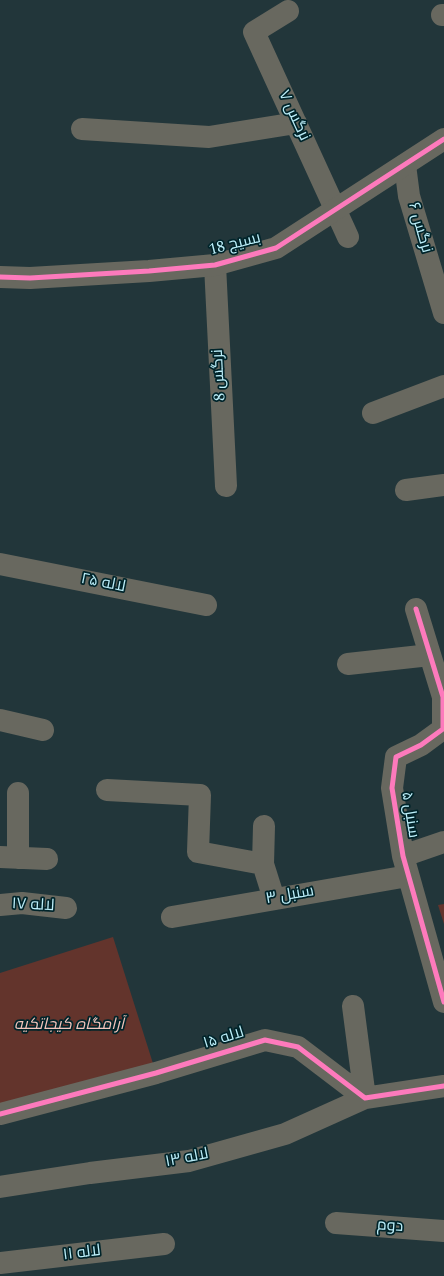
<!DOCTYPE html>
<html>
<head>
<meta charset="utf-8">
<style>
  body { margin:0 }
  canvas { display:block; background:#22363a }
</style>
</head>
<body>
<canvas width="444" height="1276"></canvas>
<script>
const ctx = document.querySelector('canvas').getContext('2d');
ctx.lineJoin = 'round';
function fillPath(path, color) {
  ctx.fillStyle = color;
  ctx.fill(path, 'evenodd');
}
function shape(rows) {
  const path = new Path2D();
  for (const r of rows) {
    path.moveTo(r[0], r[1]);
    for (let i = 2; i < r.length; i += 2) path.lineTo(r[i], r[i + 1]);
  }
  return path;
}
function strokePath(path, color, width, dash) {
  ctx.strokeStyle = color;
  ctx.lineWidth = width;
  ctx.lineCap = dash ? 'butt' : 'round';
  ctx.setLineDash(dash || []);
  ctx.stroke(path);
}
function write(font, color, halo, rows, align = 'center') {
  ctx.font = font + ' Spectral,Cairo,serif';
  ctx.lineWidth = 3.5;
  ctx.setLineDash([]);
  ctx.textBaseline = 'middle';
  ctx.strokeStyle = halo;
  ctx.fillStyle = color;
  for (const [text, x, y, turn = 0] of rows) {
    ctx.save();
    ctx.translate(x, y);
    ctx.rotate((+turn || 0) * Math.PI / 180);
    ctx.textAlign = isNaN(turn) ? turn : align;
    if (halo) ctx.strokeText(text, 0, 0);
    ctx.fillText(text, 0, 0);
    ctx.restore();
  }
}
fillPath(shape([
  [444,904,444,924,438,905],
  [113,937,156,1073,0,1118,0,973]
]), '#63342c');
strokePath(shape([
  [288,11,254,32,348,237],
  [442,15,444,15],
  [82,129,209,137,296,123],
  [405,165,409,196,444,313],
  [215,265,226,486],
  [373,413,444,386],
  [406,490,444,485],
  [0,564,206,605],
  [416,609,443,697,443,729,421,745,396,757,392,788,403,856,444,1002],
  [348,664,430,655],
  [0,720,43,730],
  [107,790,200,795,198,852,263,864],
  [18,793,18,858],
  [264,826,263,864,274,899],
  [403,856,444,842],
  [0,857,47,859],
  [0,905,22,903,66,908],
  [172,917,408,876],
  [0,1114,156,1073,265,1040,298,1047,365,1098,444,1086],
  [0,1187,90,1173,189,1161,285,1134,365,1098,353,1006],
  [336,1223,444,1231],
  [0,1263,164,1244]
]), '#68685f', 22);
strokePath(shape([
  [0,277,30,278,149,271,215,265,276,248,444,139]
]), '#68685f', 22);
strokePath(shape([
  [0,277,30,278,149,271,215,265,276,248,444,139],
  [416,609,443,697,443,729,421,745,396,757,392,788,403,856,444,1002],
  [0,1114,156,1073,265,1040,298,1047,365,1098,444,1086]
]), '#fd7abc', 5);
write('16px', '#bceffa', '#00242a', [
  ["نرگس ۷",293,116,65],
  ["نرگس ۶",419,228,74],
  ["بسیج 18",235,245,-14],
  ["نرگس 8",220,375,-93],
  ["لاله ۲۵",103,584,11],
  ["سنبل ۵",409,815,81],
  ["سنبل ۳",290,896,-10],
  ["لاله ۱۷",33,906,3],
  ["لاله ۱۵",224,1039,-17],
  ["لاله ۱۳",187,1159,-11],
  ["دوم",390,1227,4],
  ["لاله ۱۱",82,1254,-7]
]);
write('italic 16px', '#f3c5bc', '#00242a', [
  ["آرامگاه کیجاتکیه",69,1026]
]);
</script>
</body>
</html>
